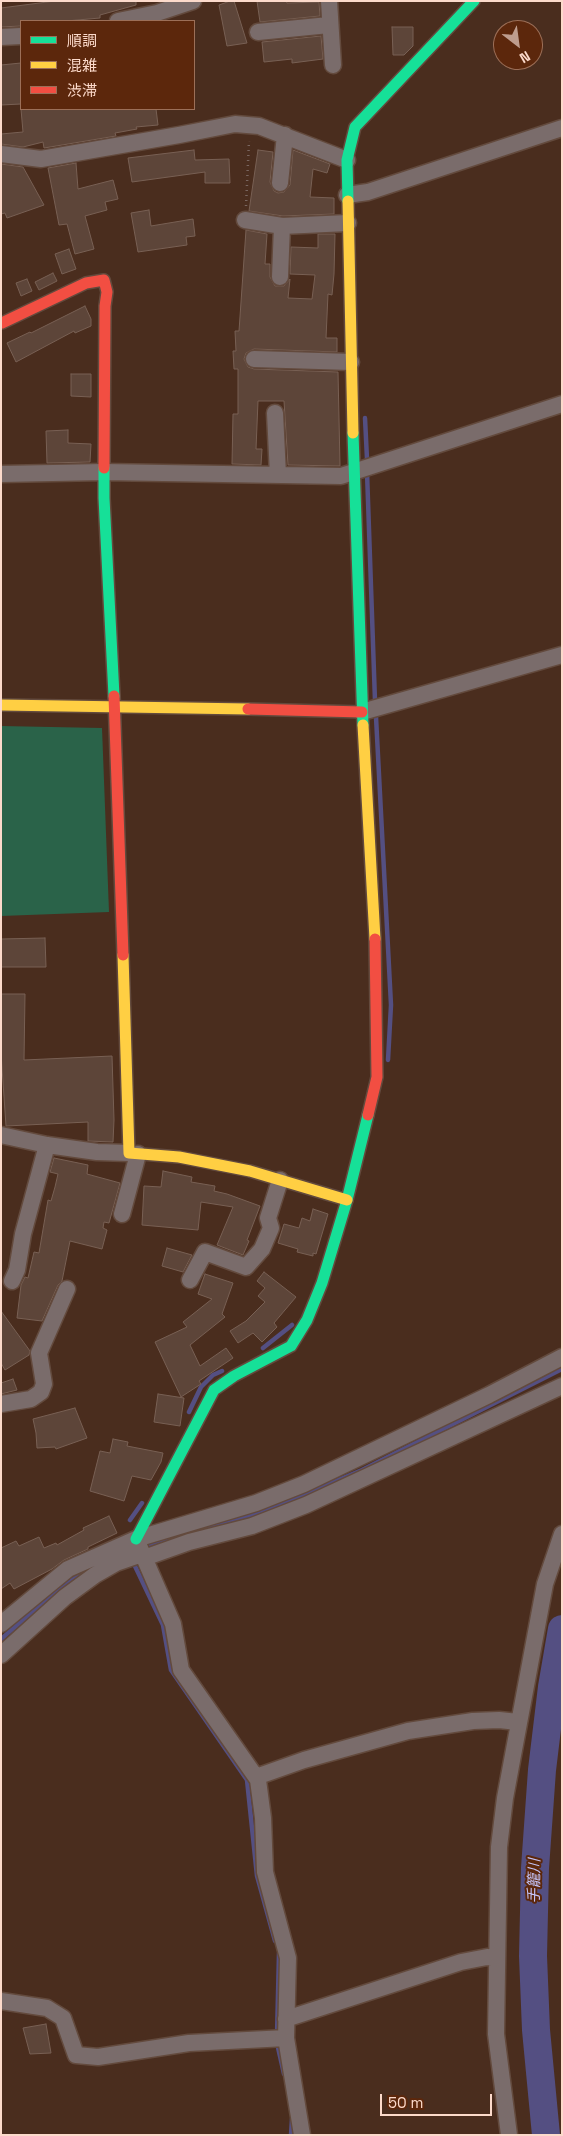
<!DOCTYPE html>
<html>
<head>
<meta charset="utf-8">
<style>
  body { margin:0 }
  #map { position:relative; width:563px; height:2136px; overflow:hidden; background:#4a2d1e; font-family:"Space Grotesk","Noto Sans JP",sans-serif }
  canvas { display:block }
  .frame { position:absolute; inset:0; border:2px solid #fcdacb; pointer-events:none }
  .legend { position:absolute; left:20px; top:20px; width:175px; height:90px; box-sizing:border-box; background:#5c270c; border:1px solid #9c6f58; margin:0; padding:6px 9px; list-style:none; font-size:15px; color:#fcdacb }
  .legend li { display:flex; align-items:center; gap:10px; height:25px }
  .legend b { width:25px; border:1px solid #9c6f58 }
  .north { position:absolute; left:493px; top:20px; width:50px; height:50px; box-sizing:border-box; background:#5c270c; border:1px solid #9c6f58; border-radius:50%; rotate:150deg; font-size:14px; font-weight:700; line-height:20px; text-align:center; color:#fcdacb }
  .north::after { content:''; display:block; margin:auto; width:18px; height:22px; background:#be9d8e; clip-path:polygon(50% 0,100% 100%,50% 72%,0 100%) }
  .scale { position:absolute; left:380px; top:2094px; width:112px; height:22px; box-sizing:border-box; border:2px solid #fcdacb; border-top:0; padding-left:6px; font-size:15px; line-height:18px; white-space:nowrap; color:#fcdacb; -webkit-text-stroke:4px #5c270c; paint-order:stroke }
</style>
</head>
<body>
<div id="map">
<canvas width="563" height="2136"></canvas>
<div class="frame"></div>
<ul class="legend">
<li><b style="height:6px;background:#16e098"></b>順調</li>
<li><b style="height:6px;background:#ffcf43"></b>混雑</li>
<li><b style="height:6px;background:#f24e42"></b>渋滞</li>
</ul>
<div class="north">N</div>
<div class="scale">50 m</div>
</div>
<script>
const ctx = document.querySelector('canvas').getContext('2d');
ctx.lineJoin = 'round';
function fillPath(path, color) {
  ctx.fillStyle = color;
  ctx.fill(path, 'evenodd');
}
function shape(rows) {
  const path = new Path2D();
  for (const r of rows) {
    path.moveTo(r[0], r[1]);
    for (let i = 2; i < r.length; i += 2) path.lineTo(r[i], r[i + 1]);
  }
  return path;
}
function strokePath(path, color, width, dash) {
  ctx.strokeStyle = color;
  ctx.lineWidth = width;
  ctx.lineCap = dash ? 'butt' : 'round';
  ctx.setLineDash(dash || []);
  ctx.stroke(path);
}
function write(font, color, halo, rows, align = 'center') {
  ctx.font = font + ' "Space Grotesk","Noto Sans JP",sans-serif';
  ctx.lineWidth = 4;
  ctx.setLineDash([]);
  ctx.textBaseline = 'middle';
  ctx.strokeStyle = halo;
  ctx.fillStyle = color;
  for (const [text, x, y, turn = 0] of rows) {
    ctx.save();
    ctx.translate(x, y);
    ctx.rotate((+turn || 0) * Math.PI / 180);
    ctx.textAlign = isNaN(turn) ? turn : align;
    if (halo) ctx.strokeText(text, 0, 0);
    ctx.fillText(text, 0, 0);
    ctx.restore();
  }
}
fillPath(shape([
  [1,726,102,728,109,912,1,916]
]), '#2a6349');
strokePath(shape([
  [365,418,367,459],
  [367,472,375,701],
  [376,717,391,1005,388,1060],
  [263,1348,292,1325],
  [189,1412,201,1387,213,1375,222,1371],
  [130,1520,142,1503],
  [151,1545,257,1514,362,1470,562,1369],
  [134,1564,163,1625,171,1670,247,1780,257,1876,275,1941],
  [1,1639,51,1596,79,1575,96,1565],
  [277,2035,279,1953],
  [277,2043,284,2074],
  [291,2135,292,2119]
]), '#544f82', 4.5);
strokePath(shape([
  [546,2135,536,2030,533,1956,535,1868,542,1770,552,1687,562,1629]
]), '#544f82', 28);
const building = shape([
  [55,1,136,1,136,5,100,15,100,18,66,21,21,21,21,26,1,27,1,8,55,1],
  [230,1,234,1,247,43,227,46,219,5,230,1],
  [257,1,286,1,287,3,319,2,320,16,260,22,257,1],
  [392,27,413,27,413,46,404,55,393,55,392,27],
  [321,36,323,59,292,63,292,59,264,62,262,42,321,36],
  [21,63,21,104,1,105,1,65,21,63],
  [21,109,156,109,158,125,136,127,137,129,115,133,116,136,44,148,43,142,23,147,1,144,1,134,23,132,21,109],
  [194,150,195,160,229,159,230,183,205,183,205,172,132,182,128,158,194,150],
  [258,150,273,152,270,182,274,191,278,193,284,192,290,185,293,150,330,164,327,173,313,169,310,197,334,198,334,214,283,216,249,211,258,150],
  [76,163,78,189,113,180,118,199,105,202,107,210,85,216,94,249,75,254,67,224,59,225,48,168,76,163],
  [1,164,23,167,44,205,7,218,5,213,1,214,1,164],
  [149,210,151,226,193,219,195,236,186,237,187,245,138,252,131,213,149,210],
  [246,230,267,234,265,264,270,264,270,277,275,286,284,286,290,279,288,298,312,299,315,275,290,274,291,247,318,248,318,234,335,234,334,274,332,295,328,294,326,338,337,338,337,352,254,349,246,353,244,359,248,367,254,369,338,372,340,466,288,465,284,401,258,401,256,449,262,449,261,465,232,464,233,414,238,414,238,369,234,369,233,351,236,351,235,331,239,331,246,230],
  [69,249,76,269,62,274,55,254,69,249],
  [53,273,57,281,39,290,35,282,53,273],
  [27,279,32,291,21,296,16,283,27,279],
  [85,306,91,319,91,326,75,333,74,331,16,362,7,343,30,332,31,333,85,306],
  [71,374,91,374,91,397,71,396,71,374],
  [68,430,68,443,91,444,90,462,47,463,46,431,68,430],
  [45,938,46,967,1,967,1,939,45,938],
  [1,994,25,994,24,1060,112,1056,114,1120,113,1142,88,1141,88,1122,6,1126,1,1053,1,994],
  [54,1158,88,1165,87,1174,120,1183,109,1223,104,1222,103,1228,107,1230,102,1249,70,1241,62,1281,58,1285,42,1321,17,1318,21,1285,25,1277,28,1278,34,1252,39,1253,48,1200,51,1201,55,1187,58,1174,50,1172,54,1158],
  [163,1171,192,1177,191,1182,215,1186,214,1191,227,1194,260,1206,247,1240,249,1241,243,1255,217,1245,233,1207,201,1202,198,1230,142,1225,144,1186,161,1187,163,1171],
  [313,1209,328,1214,316,1254,313,1253,313,1256,297,1252,298,1249,278,1243,284,1224,299,1228,302,1218,310,1221,313,1209],
  [167,1248,192,1255,183,1272,162,1266,167,1248],
  [264,1272,296,1297,274,1323,277,1327,262,1342,253,1333,238,1343,230,1331,246,1321,265,1302,258,1296,265,1288,257,1281,264,1272],
  [205,1274,233,1283,222,1314,225,1317,190,1345,200,1366,226,1348,233,1358,199,1381,201,1384,181,1397,155,1342,187,1327,183,1322,212,1299,198,1294,205,1274],
  [1,1311,30,1351,29,1355,5,1370,1,1363,1,1311],
  [13,1379,17,1390,1,1394,1,1383,13,1379],
  [158,1394,184,1398,180,1426,154,1422,158,1394],
  [75,1408,87,1438,56,1449,55,1447,37,1448,36,1433,33,1419,75,1408],
  [113,1439,128,1442,127,1446,163,1453,161,1462,151,1480,132,1476,124,1501,90,1491,100,1451,110,1453,113,1439],
  [109,1516,117,1533,88,1547,88,1549,64,1560,52,1569,14,1589,10,1583,1,1589,1,1548,16,1541,19,1546,39,1537,44,1548,56,1543,57,1545,84,1530,83,1528,109,1516],
  [46,2024,51,2053,30,2054,23,2028,46,2024]
]);
fillPath(building, '#5d4539');
strokePath(building, '#786054', 1);
const street = shape([
  [329,1,333,65],
  [118,21,157,13,193,1],
  [258,32,329,25],
  [1,37,21,36],
  [1,154,41,159,179,135,235,124,259,126,347,160],
  [280,183,285,135],
  [347,195,368,192,562,128],
  [245,220,282,226,348,223],
  [280,277,282,226],
  [254,359,351,362],
  [275,413,278,475],
  [1,474,104,472,341,476,562,404],
  [362,712,562,655],
  [1,1135,47,1145,97,1152,129,1153],
  [122,1214,138,1154],
  [190,1280,205,1252,246,1267,262,1249,271,1228,268,1218,280,1180],
  [12,1281,17,1270,23,1234,47,1145],
  [1,1404,31,1399,41,1392,44,1384,39,1353,67,1289],
  [136,1539,173,1624,181,1670,258,1780,263,1818,265,1872,288,1958,286,2038,302,2135],
  [144,1558,189,1542,252,1526,306,1505,562,1386],
  [1,1624,68,1569,136,1539,256,1503,304,1484,489,1395,562,1357],
  [1,1655,65,1597,95,1575,116,1563,142,1554],
  [256,1777,304,1760,408,1731,473,1721,499,1720,518,1722],
  [1,2001,47,2008,63,2018,76,2055,98,2057,189,2043,286,2038],
  [286,2019,461,1962,487,1957,497,1958],
  [509,2135,496,2034,499,1847,505,1798,545,1584,562,1534]
]);
const fast = shape([
  [348,201,347,160,355,127,474,1],
  [353,433,363,725],
  [104,468,104,498,114,696],
  [136,1539,214,1390,234,1376,291,1346,307,1320,322,1283,347,1200,368,1115]
]);
const slow = shape([
  [348,201,353,433],
  [1,705,248,709],
  [363,725,375,939],
  [123,955,129,1153,179,1157,250,1171,347,1200]
]);
const jam = shape([
  [2,323,86,283,104,280,107,292,105,306,104,468],
  [114,696,123,955],
  [248,709,362,712],
  [368,1115,377,1077,375,939]
]);
strokePath(street, '#634a3d', 19);
strokePath(fast, '#634a3d', 14);
strokePath(slow, '#634a3d', 14);
strokePath(jam, '#634a3d', 14);
strokePath(shape([
  [246,206,249,141]
]), '#796660', 2.5, [1, 4]);
strokePath(street, '#7a6c6b', 16);
strokePath(fast, '#16e098', 11);
strokePath(slow, '#ffcf43', 11);
strokePath(jam, '#f24e42', 11);
write('italic 15px', '#c5c5fa', '#5c270c', [
  ["手籠川",535,1881,-89]
]);
</script>
</body>
</html>
